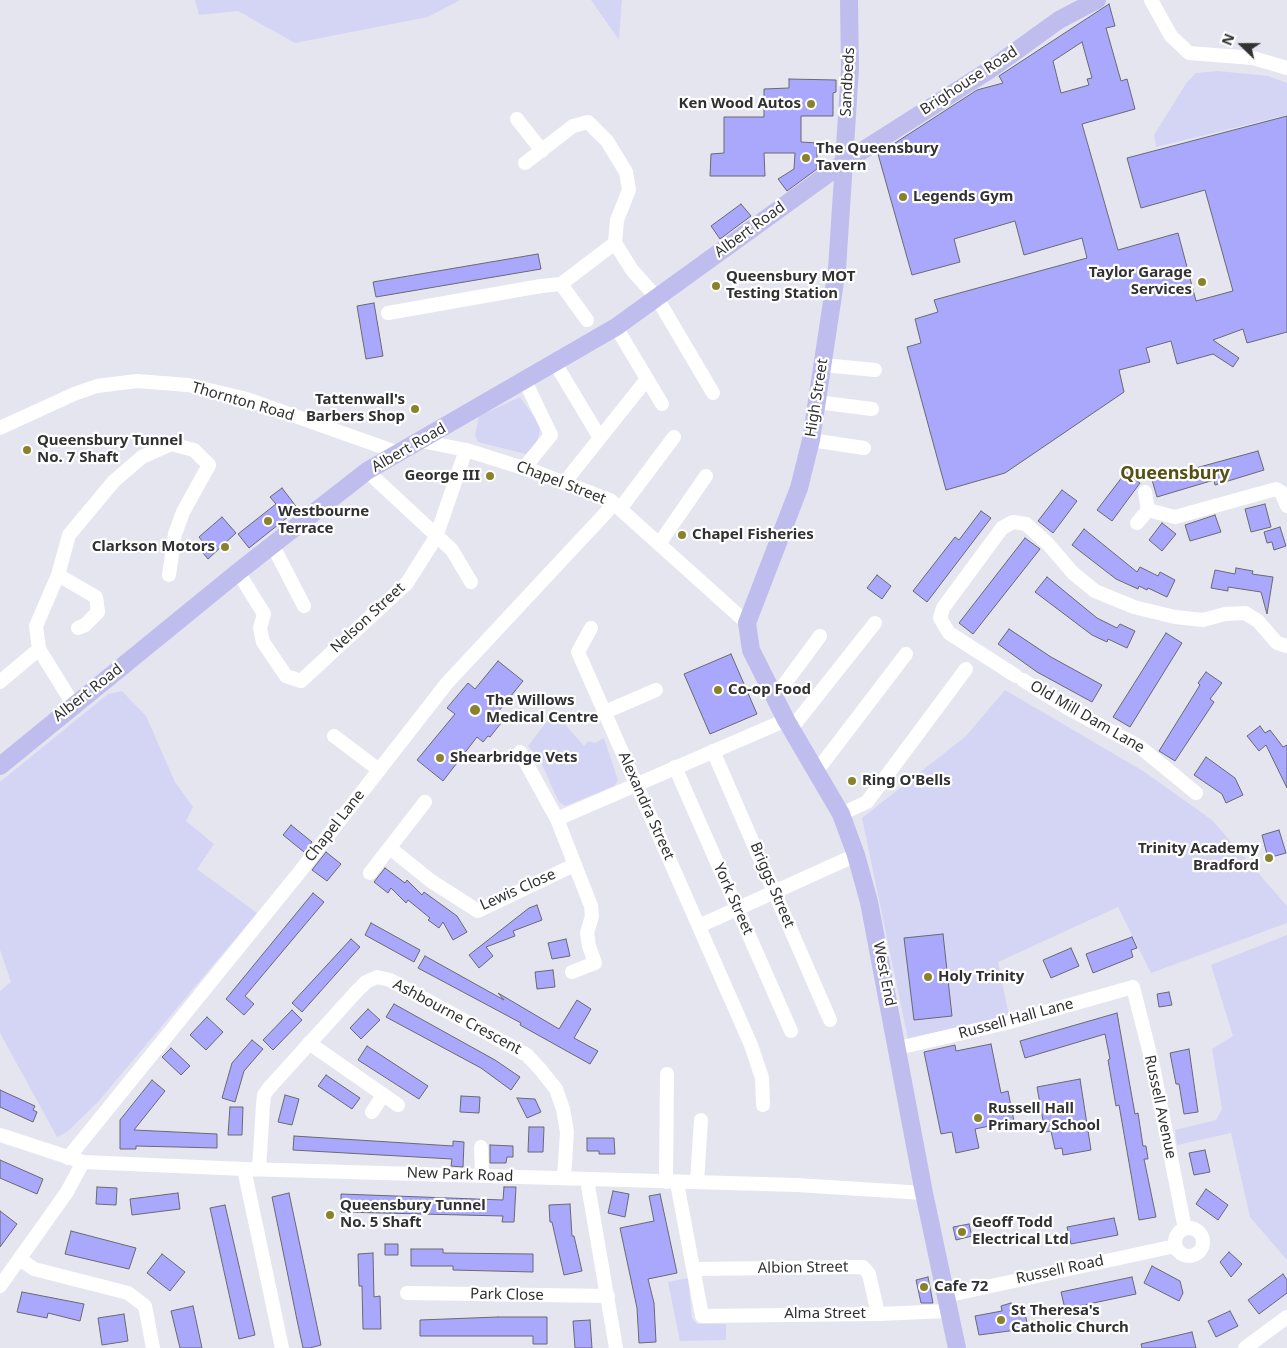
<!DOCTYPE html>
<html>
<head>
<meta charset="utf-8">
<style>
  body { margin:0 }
  #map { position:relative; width:1287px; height:1348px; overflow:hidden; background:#e5e5ef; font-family:"Noto Sans",sans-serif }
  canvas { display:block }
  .north { position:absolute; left:1217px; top:20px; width:50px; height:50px; -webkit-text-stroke:4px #fff; paint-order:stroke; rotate:292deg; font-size:14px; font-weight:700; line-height:20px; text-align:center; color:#313134 }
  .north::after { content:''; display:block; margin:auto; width:18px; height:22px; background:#313134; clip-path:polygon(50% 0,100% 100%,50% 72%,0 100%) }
</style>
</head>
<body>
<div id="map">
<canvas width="1287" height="1348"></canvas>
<div class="north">N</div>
</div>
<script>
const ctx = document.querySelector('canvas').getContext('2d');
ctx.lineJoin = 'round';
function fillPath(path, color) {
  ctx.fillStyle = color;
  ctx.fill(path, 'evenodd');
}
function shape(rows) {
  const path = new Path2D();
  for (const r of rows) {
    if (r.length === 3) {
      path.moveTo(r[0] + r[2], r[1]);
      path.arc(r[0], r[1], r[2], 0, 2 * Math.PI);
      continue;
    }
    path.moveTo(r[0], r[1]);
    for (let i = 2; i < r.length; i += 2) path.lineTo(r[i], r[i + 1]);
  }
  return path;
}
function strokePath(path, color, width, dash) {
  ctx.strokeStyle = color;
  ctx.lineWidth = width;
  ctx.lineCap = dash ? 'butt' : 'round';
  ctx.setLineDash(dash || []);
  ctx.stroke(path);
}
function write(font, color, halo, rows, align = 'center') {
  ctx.font = font + ' "Noto Sans",sans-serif';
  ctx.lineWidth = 4.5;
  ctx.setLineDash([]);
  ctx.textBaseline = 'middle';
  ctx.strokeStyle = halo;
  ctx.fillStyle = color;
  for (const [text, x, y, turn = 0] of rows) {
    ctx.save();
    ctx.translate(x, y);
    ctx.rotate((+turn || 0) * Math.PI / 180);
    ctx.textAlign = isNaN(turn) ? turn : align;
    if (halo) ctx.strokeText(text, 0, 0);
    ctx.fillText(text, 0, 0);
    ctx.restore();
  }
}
fillPath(shape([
  [195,0,460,0,428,17,295,43,238,11,199,15],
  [591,0,622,0,619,40],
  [1218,71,1268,76,1287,83,1287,115,1156,147,1154,135,1187,82,1196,73],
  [520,397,541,426,537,442,526,454,478,442,475,435,479,416],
  [1005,690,1143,771,1212,820,1287,906,1287,923,1151,973,1118,907,998,962,1009,1016,908,1039,862,818,966,736],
  [122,691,146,716,175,782,193,807,186,821,214,844,197,869,257,913,97,1103,67,1132,57,1137,0,1033,0,991,11,982,0,950,0,782,108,694],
  [554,712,584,746,588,741,595,743,604,738,618,780,614,786,565,806,559,802,539,758,528,746],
  [1287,935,1287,1260,1250,1217,1231,1133,1177,1145,1175,1130,1216,1120,1222,1109,1212,1049,1233,1036,1211,965],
  [688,1278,692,1318,697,1324,726,1324,726,1340,680,1341,668,1282]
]), '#d4d5f4');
const building = shape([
  [1109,4,1115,26,1106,28,1121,81,1127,79,1135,109,1082,124,1118,250,1178,233,1196,301,1233,291,1205,190,1141,208,1127,158,1287,116,1287,332,1247,343,1243,329,1213,340,1239,358,1233,367,1213,354,1177,364,1171,341,1146,348,1150,362,1119,370,1124,392,1005,473,946,490,907,347,921,343,915,319,938,312,934,300,1087,258,1082,238,1024,255,1015,221,954,239,960,262,912,275,878,154,977,90,1003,83,999,76,1109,4],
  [1082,42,1092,78,1087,79,1089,85,1061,93,1053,61,1082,42],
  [789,79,836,80,836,92,833,93,833,116,801,116,801,142,817,143,817,169,787,191,778,179,794,169,795,153,764,153,765,176,710,176,711,154,724,153,724,117,764,117,764,89,789,88,789,79],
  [741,204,751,216,720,239,711,226,741,204],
  [538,254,541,269,376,297,373,282,538,254],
  [374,303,383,356,366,359,357,306,374,303],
  [1258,451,1264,470,1215,485,1214,480,1157,497,1152,480,1258,451],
  [1126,472,1140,483,1112,521,1097,510,1126,472],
  [282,488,298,509,249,548,238,534,276,504,270,497,282,488],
  [1062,490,1077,501,1053,533,1038,521,1062,490],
  [1265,504,1271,527,1251,532,1245,509,1265,504],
  [981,511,991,518,927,602,913,591,955,537,959,540,981,511],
  [1215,515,1221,532,1190,541,1185,525,1215,515],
  [222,517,236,533,208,559,198,547,203,542,199,537,222,517],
  [1162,523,1176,534,1162,551,1149,540,1162,523],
  [1280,527,1286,546,1274,550,1272,542,1267,543,1264,532,1280,527],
  [1084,529,1137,572,1140,567,1158,576,1160,572,1175,580,1167,597,1148,588,1147,590,1139,586,1138,589,1116,579,1072,545,1084,529],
  [1025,538,1040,549,973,634,959,623,1025,538],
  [1236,568,1253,571,1252,574,1273,577,1267,614,1261,592,1228,587,1228,591,1211,588,1215,570,1235,574,1236,568],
  [877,575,891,586,882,599,867,588,877,575],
  [1047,577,1097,618,1117,628,1120,624,1135,631,1127,648,1108,639,1107,642,1092,635,1035,592,1047,577],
  [1009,629,1051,657,1102,685,1092,702,1037,672,998,644,1009,629],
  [1166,633,1182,643,1130,727,1113,717,1166,633],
  [731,654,757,714,710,734,684,674,731,654],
  [498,661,523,681,498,712,505,718,490,737,488,736,483,742,477,737,443,781,417,760,455,714,447,708,468,683,475,689,498,661],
  [1206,672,1222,683,1210,699,1214,702,1175,761,1159,751,1200,685,1198,683,1206,672],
  [1260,726,1265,733,1270,730,1283,747,1287,745,1287,788,1266,745,1259,751,1247,736,1260,726],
  [1206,757,1235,778,1243,795,1226,803,1222,794,1194,775,1206,757],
  [291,825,312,842,304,852,283,835,291,825],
  [1279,830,1286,853,1268,858,1262,835,1279,830],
  [326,852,341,864,327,881,312,870,326,852],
  [385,868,405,883,407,880,422,895,424,892,457,916,467,932,453,940,443,922,439,928,428,920,430,918,408,900,406,903,391,888,388,893,374,882,385,868],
  [313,893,324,902,245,996,254,1004,244,1015,226,999,313,893],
  [537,905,542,920,513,931,515,936,486,947,493,956,479,968,469,955,529,908,537,905],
  [371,923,420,950,414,962,365,935,371,923],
  [943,934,952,1016,914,1020,904,938,943,934],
  [1132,937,1137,948,1131,950,1133,957,1093,973,1086,954,1132,937],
  [351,939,360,947,302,1012,292,1003,351,939],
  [566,939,570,956,552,959,548,943,566,939],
  [1071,948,1079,966,1051,978,1043,960,1071,948],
  [425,956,504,1000,498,993,559,1029,577,1000,591,1009,574,1038,598,1051,590,1064,520,1025,521,1023,418,968,425,956],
  [553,970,555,987,537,989,535,972,553,970],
  [1169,992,1172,1005,1159,1007,1157,994,1169,992],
  [394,1004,495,1060,520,1077,511,1090,481,1068,386,1017,394,1004],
  [368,1009,380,1020,361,1039,350,1028,368,1009],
  [292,1010,302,1020,273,1050,263,1040,292,1010],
  [1117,1013,1135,1114,1138,1113,1143,1146,1146,1146,1148,1159,1144,1159,1156,1217,1139,1220,1119,1105,1116,1106,1108,1060,1110,1059,1105,1034,1025,1058,1020,1041,1117,1013],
  [207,1017,223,1032,206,1050,190,1035,207,1017],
  [252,1040,263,1049,244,1071,235,1102,222,1098,232,1063,252,1040],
  [991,1044,1001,1093,1008,1091,1014,1121,975,1129,979,1148,956,1153,952,1132,941,1134,924,1052,955,1045,956,1051,991,1044],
  [367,1046,428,1086,419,1099,358,1060,367,1046],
  [171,1048,190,1066,181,1075,162,1057,171,1048],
  [1189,1049,1198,1112,1184,1114,1179,1084,1176,1084,1170,1053,1189,1049],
  [326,1075,360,1098,352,1109,318,1086,326,1075],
  [1080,1079,1091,1150,1063,1155,1062,1148,1055,1149,1051,1131,1045,1132,1037,1087,1080,1079],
  [152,1080,165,1091,134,1130,217,1134,217,1148,136,1146,136,1149,120,1149,120,1120,152,1080],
  [0,1090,35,1106,33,1110,37,1112,33,1122,0,1107,0,1090],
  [285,1095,299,1099,292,1125,278,1122,285,1095],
  [461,1096,480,1097,479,1113,460,1112,461,1096],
  [517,1098,535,1099,541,1112,527,1118,517,1098],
  [230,1107,243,1107,242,1135,228,1135,230,1107],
  [529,1127,544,1127,543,1152,528,1152,529,1127],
  [294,1136,453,1146,453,1141,464,1142,463,1167,451,1166,452,1159,293,1150,294,1136],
  [587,1138,614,1138,615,1154,599,1154,599,1151,587,1151,587,1138],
  [490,1145,513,1146,513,1157,507,1157,506,1163,490,1163,490,1145],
  [1205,1150,1210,1172,1194,1175,1189,1153,1205,1150],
  [0,1160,43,1179,37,1194,0,1178,0,1160],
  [97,1187,117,1188,116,1205,96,1204,97,1187],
  [504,1187,516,1187,514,1222,502,1222,503,1216,341,1212,341,1194,503,1200,504,1187],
  [1206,1189,1228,1205,1218,1220,1196,1204,1206,1189],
  [613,1191,629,1194,625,1217,608,1213,613,1191],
  [178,1193,180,1209,132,1215,130,1199,178,1193],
  [289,1193,321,1345,310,1348,303,1348,297,1320,272,1197,289,1193],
  [660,1194,677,1273,648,1279,654,1303,656,1342,639,1343,637,1308,620,1228,654,1221,649,1196,660,1194],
  [570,1204,572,1236,574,1236,582,1271,564,1275,552,1222,550,1222,549,1205,570,1204],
  [225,1205,255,1335,239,1339,210,1208,225,1205],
  [0,1211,17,1224,0,1247,0,1211],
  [1114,1218,1118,1235,1071,1244,1067,1227,1114,1218],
  [969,1224,972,1236,956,1240,953,1227,969,1224],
  [71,1231,136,1248,129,1269,65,1254,71,1231],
  [385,1244,398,1244,398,1255,385,1255,385,1244],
  [411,1249,443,1249,443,1253,533,1254,533,1272,453,1270,453,1266,411,1266,411,1249],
  [1229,1252,1242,1264,1231,1277,1220,1262,1229,1252],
  [373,1253,374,1297,380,1296,381,1329,363,1329,362,1286,359,1286,358,1254,373,1253],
  [162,1254,185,1272,170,1291,147,1273,162,1254],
  [1152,1266,1180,1281,1183,1293,1179,1301,1144,1283,1152,1266],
  [1283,1274,1287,1280,1287,1293,1259,1314,1248,1300,1283,1274],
  [928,1277,933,1303,921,1303,916,1280,928,1277],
  [1132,1277,1136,1294,1065,1309,1061,1292,1132,1277],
  [22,1292,84,1304,80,1321,48,1313,47,1318,17,1312,22,1292],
  [1011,1303,1013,1310,1024,1308,1027,1323,1023,1324,1024,1329,979,1335,975,1316,1002,1311,1001,1306,1011,1303],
  [193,1306,202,1348,180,1348,171,1311,193,1306],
  [1230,1311,1238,1326,1216,1337,1208,1321,1230,1311],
  [124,1314,128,1341,102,1345,98,1318,124,1314],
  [498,1317,547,1317,547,1344,533,1344,533,1336,420,1336,420,1320,498,1317],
  [590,1320,592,1348,575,1348,573,1321,590,1320],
  [1192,1332,1196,1348,1142,1348,1141,1344,1192,1332]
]);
fillPath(building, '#aaa8fc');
strokePath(building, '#696971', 1);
strokePath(shape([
  [1151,0,1171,36,1189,53,1253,58,1287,68],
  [517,119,542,151],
  [525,163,573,126,588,122,607,141,626,172,629,190,617,220,615,243,632,270,657,298,713,393],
  [561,284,615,243],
  [388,313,541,286,561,284,587,320],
  [616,327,662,404],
  [555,363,600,438],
  [823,365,875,370],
  [817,402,872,409],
  [0,428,74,394,97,386,137,381,188,385,247,399,399,453],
  [811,440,864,448],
  [421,441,466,450,536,472,610,500,747,623],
  [524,468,551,435,525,381],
  [367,471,452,550,471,582],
  [564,483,647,379],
  [1145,492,1148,510,1175,517,1276,489,1281,492,1287,506],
  [620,509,674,437],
  [1137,523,1148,510],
  [659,544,706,476],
  [273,546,304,606],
  [238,572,264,614,260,628,263,642,286,676,301,681,407,583,436,537,466,450],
  [58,575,96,597,98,612,85,625,78,628],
  [591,628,578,652,751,1045,762,1078,763,1105],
  [1016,676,949,633,940,618,943,608,1002,528,1013,522,1026,524,1048,544,1073,573,1095,591,1134,607,1175,617,1203,620,1225,614,1245,613,1258,621,1277,643,1287,646],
  [1023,680,1066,707,1140,747,1196,793],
  [0,682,39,649],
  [775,697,820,636],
  [73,704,39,649,36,626,58,575,69,535,114,481,142,457,171,444,194,450,209,465,183,512,175,534,169,575],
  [605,712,656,690],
  [791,729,875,623],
  [334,736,379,770],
  [713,751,830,1020],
  [520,752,557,819,591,906,592,916,587,933,589,946,595,963,572,972],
  [675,767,791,1031],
  [816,772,906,654],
  [841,814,867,802,966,669],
  [557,819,786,720],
  [390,848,431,881,478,911,574,865],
  [370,873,425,802],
  [699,926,856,855],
  [309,1043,398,1105],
  [898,1048,1006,1023,1133,987,1153,1066,1185,1229],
  [372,1112,383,1095],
  [0,1135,83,1162,244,1169,797,1185,924,1193],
  [481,1147,482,1175],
  [68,1158,298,874,447,683,614,504],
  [244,1169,282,1348],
  [259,1169,263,1105,264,1095,269,1088,356,992,366,982,377,977,390,980,527,1055,540,1069,556,1089,563,1109,567,1132,564,1178],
  [587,1180,616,1348],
  [666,1182,667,1074],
  [697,1182,701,1120],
  [677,1183,702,1316,878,1314,948,1311],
  [1189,1242,14],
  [21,1260,34,1269,128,1293,145,1306,153,1348],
  [694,1269,863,1267,869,1274,878,1314],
  [0,1286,67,1192,83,1162],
  [407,1293,608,1296],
  [945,1296,1175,1246],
  [1245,1348,1287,1317]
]), '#fff', 14);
strokePath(shape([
  [849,0,850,69,837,269,811,440,799,488,747,623,751,650,786,720,841,814,856,855,869,902,924,1193,957,1348],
  [0,766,238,572,367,471,616,327,843,163,991,69,1059,20,1097,0]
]), '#bfbdee', 18);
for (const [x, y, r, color] of [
  [811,104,5,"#8a822a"],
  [806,158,5,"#8a822a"],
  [903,197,5,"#8a822a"],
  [1202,282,5,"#8a822a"],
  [716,286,5,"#8a822a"],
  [415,409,5,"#8a822a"],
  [27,450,5,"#8a822a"],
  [490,476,5,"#8a822a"],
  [268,521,5,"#8a822a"],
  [682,535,5,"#8a822a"],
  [225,547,5,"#8a822a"],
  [718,690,5,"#8a822a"],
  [475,710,6,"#8a822a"],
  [440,758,5,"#8a822a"],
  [852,781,5,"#8a822a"],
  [1269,858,5,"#8a822a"],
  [928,977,5,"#8a822a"],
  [978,1118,5,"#8a822a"],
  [330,1215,5,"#8a822a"],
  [962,1232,5,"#8a822a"],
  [924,1287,5,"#8a822a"],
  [1001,1320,5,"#8a822a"]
]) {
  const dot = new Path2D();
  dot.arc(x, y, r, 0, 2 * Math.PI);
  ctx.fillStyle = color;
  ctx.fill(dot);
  strokePath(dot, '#fff', 2);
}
write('15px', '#313134', '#fff', [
  ["Brighouse Road",969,81,-33],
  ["Sandbeds",848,82,-87],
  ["Albert Road",750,230,-36],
  ["High Street",817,398,-81],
  ["Thornton Road",243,402,16],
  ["Albert Road",409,448,-30],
  ["Chapel Street",561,483,21],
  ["Nelson Street",368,618,-43],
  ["Albert Road",88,693,-38],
  ["Old Mill Dam Lane",1087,717,30],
  ["Alexandra Street",646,806,66],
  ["Chapel Lane",335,826,-52],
  ["Briggs Street",772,885,67],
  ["Lewis Close",518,890,-24],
  ["York Street",733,899,66],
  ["West End",884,974,79],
  ["Ashbourne Crescent",457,1017,28],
  ["Russell Hall Lane",1016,1019,-15],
  ["Russell Avenue",1160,1107,78],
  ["New Park Road",460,1175,2],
  ["Albion Street",803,1268,-1],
  ["Russell Road",1060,1270,-12],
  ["Park Close",507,1295,1],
  ["Alma Street",825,1314]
]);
write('bold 15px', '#313134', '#fff', [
  ["Ken Wood Autos",801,104,"right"],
  ["The Queensbury",816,149],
  ["Tavern",816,166],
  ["Legends Gym",913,197],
  ["Taylor Garage",1192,273,"right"],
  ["Services",1192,290,"right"],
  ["Queensbury MOT",726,277],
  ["Testing Station",726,294],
  ["Tattenwall's",405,400,"right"],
  ["Barbers Shop",405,417,"right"],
  ["Queensbury Tunnel",37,441],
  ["No. 7 Shaft",37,458],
  ["George III",480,476,"right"],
  ["Westbourne",278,512],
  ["Terrace",278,529],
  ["Chapel Fisheries",692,535],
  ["Clarkson Motors",215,547,"right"],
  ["Co-op Food",728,690],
  ["The Willows",486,701],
  ["Medical Centre",486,718],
  ["Shearbridge Vets",450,758],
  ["Ring O'Bells",862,781],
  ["Trinity Academy",1259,849,"right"],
  ["Bradford",1259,866,"right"],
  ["Holy Trinity",938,977],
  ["Russell Hall",988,1109],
  ["Primary School",988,1126],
  ["Queensbury Tunnel",340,1206],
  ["No. 5 Shaft",340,1223],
  ["Geoff Todd",972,1223],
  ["Electrical Ltd",972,1240],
  ["Cafe 72",934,1287],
  ["St Theresa's",1011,1311],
  ["Catholic Church",1011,1328]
], 'left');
write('bold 18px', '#565113', '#fff', [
  ["Queensbury",1175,474]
]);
</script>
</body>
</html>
